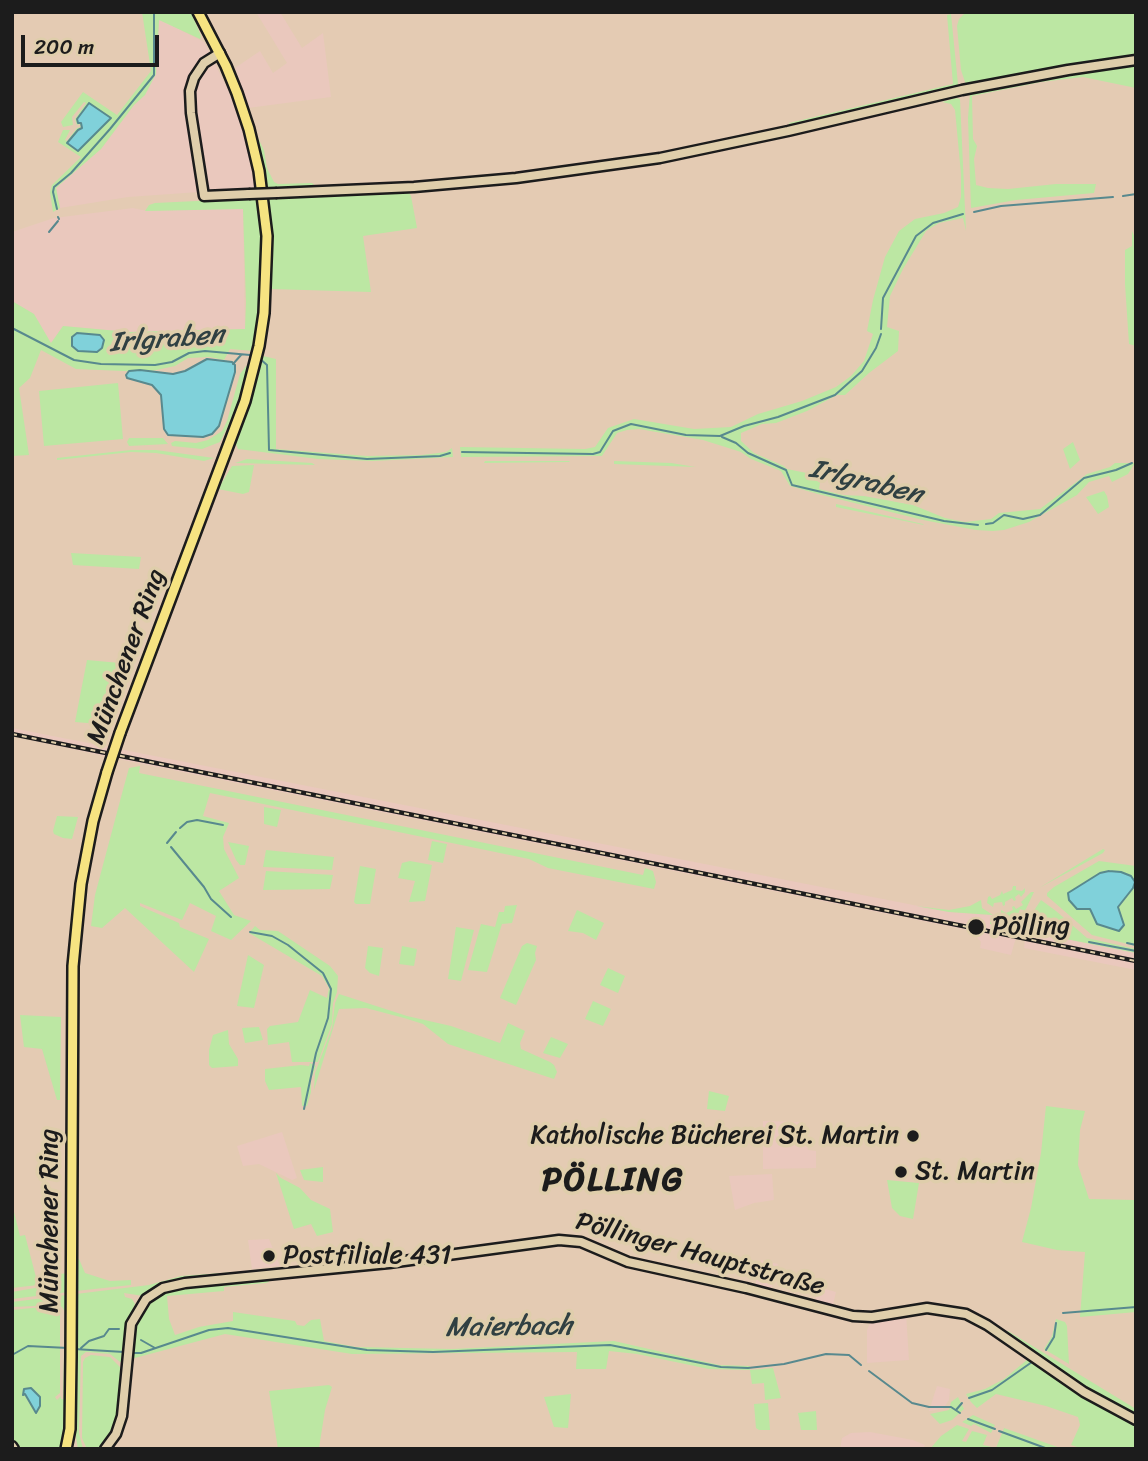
<!DOCTYPE html>
<html>
<head>
<meta charset="utf-8">
<style>
  body { margin:0 }
  #map { position:relative; width:1148px; height:1461px; overflow:hidden; background:#e4cbb3; font-family:Sriracha,sans-serif }
  canvas { display:block }
  .frame { position:absolute; inset:0; border:14px solid #1c1c1c; pointer-events:none }
  .scale { position:absolute; left:21px; top:35px; width:138px; height:32px; box-sizing:border-box; border:4px solid #1c1c1c; border-top:0; padding-left:9px; font-size:21px; line-height:24px; white-space:nowrap; color:#1c1c1c; -webkit-text-stroke:5px #dfceab; paint-order:stroke }
</style>
</head>
<body>
<div id="map">
<canvas width="1148" height="1461"></canvas>
<div class="frame"></div>
<div class="scale">200 m</div>
</div>
<script>
const ctx = document.querySelector('canvas').getContext('2d');
ctx.lineJoin = 'round';
function fillPath(path, color) {
  ctx.fillStyle = color;
  ctx.fill(path, 'evenodd');
}
function shape(rows) {
  const path = new Path2D();
  for (const r of rows) {
    path.moveTo(r[0], r[1]);
    for (let i = 2; i < r.length; i += 2) path.lineTo(r[i], r[i + 1]);
  }
  return path;
}
function strokePath(path, color, width, dash) {
  ctx.strokeStyle = color;
  ctx.lineWidth = width;
  ctx.lineCap = dash ? 'butt' : 'round';
  ctx.setLineDash(dash || []);
  ctx.stroke(path);
}
function write(font, color, halo, rows, align = 'center') {
  ctx.font = font + ' Sriracha,sans-serif';
  ctx.lineWidth = 7;
  ctx.setLineDash([]);
  ctx.textBaseline = 'middle';
  ctx.strokeStyle = halo;
  ctx.fillStyle = color;
  for (const [text, x, y, turn = 0] of rows) {
    ctx.save();
    ctx.translate(x, y);
    ctx.rotate((+turn || 0) * Math.PI / 180);
    ctx.textAlign = isNaN(turn) ? turn : align;
    if (halo) ctx.strokeText(text, 0, 0);
    ctx.fillText(text, 0, 0);
    ctx.restore();
  }
}
fillPath(shape([
  [256,12,280,12,302,48,323,33,331,97,248,108,235,68,260,51,273,73,287,63],
  [159,19,204,42,230,94,246,141,256,188,128,197,60,208,56,188,101,149,134,105,145,95,157,64],
  [133,208,147,211,243,208,245,329,129,332,63,326,51,344,34,314,12,301,12,232,54,218],
  [12,728,949,912,1003,916,1021,920,1011,955,980,948,981,942,972,931,118,759,12,736],
  [1026,931,1136,953,1136,970,1024,948],
  [763,1121,804,1122,808,1150,816,1151,816,1168,763,1169],
  [282,1132,297,1178,292,1180,259,1164,243,1166,237,1146],
  [772,1174,774,1200,754,1203,735,1210,729,1176],
  [269,1239,280,1266,252,1269,248,1240],
  [761,1260,778,1264,771,1290,755,1286],
  [818,1287,836,1292,832,1309,815,1302],
  [906,1313,909,1360,867,1363,867,1330,871,1321],
  [937,1386,950,1389,949,1400,943,1409,929,1411],
  [870,1432,913,1440,925,1445,923,1449,840,1449,842,1438,851,1433]
]), '#eac8bd');
fillPath(shape([
  [142,12,191,12,201,36,200,39,159,20,156,74,145,95,134,105,101,149,56,188,60,208,53,212,50,192,52,185,81,157,58,142,63,130,70,130,65,140,67,141,77,128,81,127,80,124,77,125,75,119,86,103,84,102,72,117,73,125,63,127,61,122,83,92,117,115,151,71],
  [966,12,1136,12,1136,57,966,85,961,70,957,26,959,19],
  [951,14,958,84,956,89,790,128,789,123,953,84,947,15],
  [1136,65,1136,88,1083,77,1041,82,972,96,973,139,977,146,974,159,976,185,988,188,1008,189,1056,184,1096,184,1094,193,1016,200,971,208,968,118,970,93,1042,77],
  [956,98,960,99,966,231,963,218,939,223,926,231,903,269,890,296,887,327,899,331,898,351,869,373,845,395,837,395,807,411,776,423,762,424,741,433,741,441,754,453,784,466,787,469,821,476,819,489,843,495,864,496,913,505,945,518,965,522,991,519,999,513,1040,509,1087,474,1110,467,1115,463,1135,463,1128,474,1112,482,1109,476,1089,482,1077,495,1029,522,1004,530,993,531,976,530,923,520,818,494,790,486,781,471,751,459,741,452,703,440,639,429,627,430,617,433,602,456,461,457,460,447,585,449,595,447,608,428,634,419,694,429,731,427,758,414,802,401,836,387,851,376,864,361,873,334,867,331,873,300,885,257,899,231,915,219,944,213,958,207,961,197,961,174,955,110,951,104,942,102],
  [255,132,264,150,267,168,274,182,278,184,312,183,317,187,266,190],
  [403,191,408,191,411,196,417,228,363,236,371,292,271,289,272,254,267,198],
  [259,198,263,232,261,308,254,351,230,349,224,360,210,357,188,358,175,366,147,372,76,369,41,350,30,378,19,388,29,455,12,456,12,301,34,314,51,343,63,326,129,332,245,329,246,303,243,209,145,211,149,205,155,203],
  [1132,231,1136,240,1136,346,1129,344,1125,284,1125,250,1132,246],
  [263,356,276,359,276,449,367,456,422,455,446,452,452,448,453,457,373,461,318,459,238,449,235,442],
  [246,366,251,366,240,403,220,442,202,449,172,446,171,443,175,441,196,443,208,440,222,431,227,421,240,374],
  [118,383,123,439,44,446,39,391],
  [129,438,163,438,168,444,129,446,127,442],
  [1073,442,1080,460,1070,469,1063,449],
  [131,450,156,450,214,458,204,461,156,453,131,452,57,460,57,458],
  [247,459,312,463,315,465,235,463],
  [485,461,569,461,570,462,484,463],
  [614,461,671,463,696,467,614,464],
  [254,465,249,492,243,494,218,489,232,466],
  [1104,491,1107,496,1109,507,1098,514,1086,497],
  [836,504,923,524,924,525,836,507],
  [71,553,141,557,139,569,73,565],
  [87,660,120,663,122,668,129,671,111,725,75,722],
  [140,766,139,773,643,875,645,868,653,871,656,882,654,889,548,868,529,859,210,793,203,816,229,823,223,837,224,849,239,878,219,891,234,915,251,921,231,940,211,931,216,916,190,903,182,920,140,903,140,906,179,923,180,927,209,939,194,972,125,908,102,928,91,926,95,895,124,786,129,768],
  [264,807,281,810,277,827,264,824],
  [57,816,78,817,72,839,63,838,54,834,53,831],
  [432,841,447,844,443,863,428,860],
  [228,842,249,846,245,865,240,865,236,860],
  [1103,849,1105,850,1103,853,1039,888],
  [266,850,334,857,332,870,263,867],
  [410,861,432,865,425,901,409,902,415,881,398,878,402,863],
  [1099,861,1136,866,1136,946,1092,935,1047,896,1047,893,1054,887],
  [1133,888,1118,907,1123,920,1119,931,1097,924,1090,909,1085,909],
  [360,866,376,869,370,904,356,904,354,902],
  [266,871,333,875,330,889,263,890],
  [1013,886,1016,886,1016,890,1022,891,1025,888,1025,892,1021,897,1019,894,1015,897,1016,900,1014,901,1012,898,1005,902,1005,905,1003,906,1002,902,994,903,993,907,987,903,988,897,990,896,992,899,1000,895,1002,891,1003,894,1012,890],
  [1031,892,1034,892,1025,911,1020,909,1017,917,1021,920,996,915,1001,914,1001,910,1006,913,1013,910,1012,907,1014,906,1016,909,1023,905,1021,902],
  [981,900,982,908,993,915,949,912,916,906,949,910,970,906],
  [1041,900,1056,911,1087,938,1136,949,1136,953,1026,931,1033,912],
  [517,905,512,923,502,924,487,972,468,970,481,924,495,927,499,912,504,912,505,906],
  [577,910,604,923,596,940,583,933,568,931],
  [990,918,1018,921,1020,923,1018,931,1010,930,1009,926,1006,927,990,924],
  [255,926,260,930,278,931,330,966,338,976,337,992,333,1003,332,1024,318,1062,292,1062,289,1042,268,1045,267,1029,270,1026,298,1022,310,990,327,998,329,988,322,976,249,933],
  [456,927,474,930,461,981,448,979],
  [527,943,537,946,535,953,536,960,516,1005,500,998,522,946],
  [368,946,383,948,379,976,370,973,365,968],
  [402,946,417,949,414,966,399,964],
  [248,955,264,965,254,1008,237,1006],
  [608,968,625,976,618,993,600,985],
  [339,994,407,1016,451,1026,500,1043,508,1023,525,1031,520,1043,521,1049,550,1062,554,1065,557,1072,554,1079,448,1044,423,1024,404,1018,366,1008,339,1009,314,1090,315,1073,332,1028,335,1003],
  [593,1001,611,1009,603,1026,585,1019],
  [20,1015,61,1017,60,1100,57,1100,42,1049,24,1047],
  [259,1027,263,1040,245,1043,242,1028],
  [228,1030,229,1044,238,1059,238,1066,212,1068,209,1065,209,1050,213,1035],
  [551,1037,568,1044,560,1058,543,1053],
  [310,1063,316,1066,311,1079,311,1092,307,1106,302,1106,301,1087,269,1090,265,1081,265,1069,301,1065,309,1066],
  [709,1091,729,1096,725,1111,707,1109],
  [1046,1106,1085,1111,1080,1130,1078,1165,1089,1199,1135,1200,1136,1312,1080,1317,1085,1252,1057,1250,1022,1242,1031,1208,1041,1153],
  [323,1167,323,1182,304,1180,300,1170],
  [276,1173,281,1178,300,1188,311,1200,330,1209,333,1232,317,1236,311,1224,294,1229],
  [887,1180,919,1183,913,1219,900,1216,892,1208],
  [12,1204,20,1236,25,1235,38,1285,12,1288],
  [462,1247,463,1249,396,1258,392,1257],
  [75,1259,79,1259,85,1273,110,1281,131,1280,131,1285,76,1291],
  [276,1269,175,1281,161,1285,143,1296,124,1293,125,1297,132,1299,135,1304,128,1320,123,1362,120,1362,110,1354,86,1352,81,1356,79,1433,83,1449,78,1449,75,1432,76,1294,149,1285,181,1276],
  [68,1273,68,1292,12,1299,12,1292,52,1285,57,1282,60,1274],
  [268,1279,269,1282,266,1283,224,1287,224,1291,167,1296,169,1319,175,1335,199,1327,233,1321,233,1312,295,1321,297,1325,304,1326,311,1320,320,1319,324,1341,356,1347,452,1349,614,1341,719,1365,750,1366,750,1370,773,1368,781,1398,765,1400,764,1383,752,1384,750,1370,709,1369,637,1354,609,1351,606,1369,576,1369,577,1352,352,1354,225,1334,131,1359,137,1320,143,1310,156,1296,180,1288],
  [67,1295,67,1366,63,1444,61,1449,20,1449,12,1439,12,1310,42,1307,60,1311,60,1393,55,1397,57,1400,61,1396,61,1399,63,1399,65,1312,62,1307,58,1305,12,1307,12,1302],
  [27,1388,34,1390,41,1402,39,1410,29,1403,25,1394],
  [1056,1319,1065,1322,1067,1326,1069,1364,1044,1349,1052,1336],
  [1008,1331,1136,1409,1136,1416,1070,1379,1007,1334,1005,1332],
  [91,1355,110,1357,123,1370,118,1418,115,1430,101,1449,87,1449,82,1438,83,1362,85,1358],
  [1028,1359,1095,1403,1136,1425,1136,1449,1083,1449,1071,1445,1080,1425,1078,1417,1046,1406,996,1394,977,1408,971,1402,966,1394,985,1389,1004,1379],
  [329,1385,332,1387,325,1410,319,1448,278,1449,269,1391],
  [571,1394,568,1428,554,1427,544,1397],
  [958,1397,964,1409,952,1420,940,1424,930,1414,949,1410,951,1402],
  [768,1403,770,1430,759,1430,756,1428,754,1404],
  [816,1411,817,1430,801,1430,798,1413],
  [973,1415,995,1425,991,1433,974,1424,971,1426,962,1422],
  [957,1425,969,1429,962,1441,966,1442,972,1431,987,1435,983,1445,996,1448,1004,1428,1063,1449,930,1449,941,1436]
]), '#bce7a3');
const water = shape([
  [89,103,111,118,78,151,67,143,78,130,82,128,81,123,78,123,77,119,89,103],
  [77,333,100,335,104,340,102,348,97,352,78,351,72,346,72,337,77,333],
  [207,359,232,362,235,365,235,372,219,426,212,434,203,437,168,435,164,429,161,395,152,385,127,378,126,375,129,371,140,370,173,374,185,371,207,359],
  [1109,871,1121,872,1131,876,1135,882,1133,888,1118,907,1124,925,1119,931,1097,924,1090,909,1077,909,1069,900,1068,893,1100,873,1109,871],
  [31,1388,40,1397,40,1406,36,1413,25,1394,23,1395,24,1389,31,1388]
]);
fillPath(water, '#80d1da');
strokePath(water, '#58898e', 2);
strokePath(shape([
  [1123,196,1136,194],
  [57,209,53,192,54,187,71,173,110,129,154,75,154,12],
  [974,212,1001,206,1113,197],
  [58,217,59,219],
  [49,232,58,221],
  [12,328,74,360,101,364,155,365,172,362,189,353,205,351,250,355],
  [881,329,883,298,916,236,933,223,963,214],
  [259,358,267,365,269,450,367,459,440,456,450,453],
  [233,364,241,355],
  [722,437,736,443,748,453,786,470,792,485,944,521,978,525],
  [462,452,593,454,600,452,613,431,631,424,686,435,720,436,744,426,778,417,835,395,862,371,876,348,881,334],
  [986,524,993,523,1004,515,1023,519,1040,515,1084,478,1116,470,1132,463],
  [180,828,187,822,197,820,223,825],
  [167,843,176,832],
  [171,847,204,887,211,899,231,917],
  [250,932,272,936,288,945,323,973,331,989,328,1018,316,1053,304,1109],
  [1089,942,1136,951],
  [1127,943,1136,945],
  [1063,1313,1136,1307],
  [141,1340,155,1348],
  [81,1348,89,1341,104,1336,109,1329,119,1329],
  [74,1349,124,1352],
  [1046,1350,1054,1337,1056,1323],
  [133,1353,141,1353,209,1330,228,1328,367,1350,433,1352,610,1345,721,1367,748,1368,784,1364,826,1354,849,1355,861,1365],
  [12,1355,28,1346,68,1348],
  [869,1371,912,1403,929,1407,951,1407,960,1413],
  [969,1398,992,1390,1032,1362],
  [956,1410,962,1403],
  [968,1419,995,1429],
  [999,1431,1048,1449]
]), '#58898e', 2);
const secondary = shape([
  [220,53,204,63,194,78,190,91,191,113,204,196,249,194],
  [277,193,414,187,516,178,660,158,788,131,962,90,1068,70,1136,60],
  [12,1446,14,1449],
  [105,1449,116,1434,122,1416,131,1324,146,1299,163,1288,185,1283,389,1263,559,1240,581,1242,628,1262,746,1288,853,1316,872,1317,927,1308,966,1314,987,1325,1084,1392,1136,1420]
]);
const primary = shape([
  [120,733,245,401,259,346,264,313,267,236,259,171,249,129,237,93,226,66,198,12],
  [66,1449,70,1429,71,1357,73,966,81,884,93,821,107,772]
]);
strokePath(secondary, '#1c1c1c', 13);
strokePath(primary, '#1c1c1c', 14);
strokePath(secondary, '#dfceab', 8);
strokePath(primary, '#f6e381', 9);
const rail = shape([
  [12,734,1136,961]
]);
strokePath(rail, '#1c1c1c', 4.5);
strokePath(rail, '#dfceab', 2, [5]);
const secondaryBridge = shape([
  [249,194,277,193]
]);
const primaryBridge = shape([
  [107,772,120,733]
]);
strokePath(secondaryBridge, '#1c1c1c', 13, []);
strokePath(primaryBridge, '#1c1c1c', 14, []);
strokePath(secondaryBridge, '#dfceab', 8);
strokePath(primaryBridge, '#f6e381', 9);
for (const [x, y, r, color] of [
  [976,927,9,"#1c1c1c"],
  [913,1136,7,"#1c1c1c"],
  [901,1172,7,"#1c1c1c"],
  [269,1256,7,"#1c1c1c"]
]) {
  const dot = new Path2D();
  dot.arc(x, y, r, 0, 2 * Math.PI);
  ctx.fillStyle = color;
  ctx.fill(dot);
  strokePath(dot, '#dfceab', 2.5);
}
write('26px', '#1c1c1c', '#dfceab', [
  ["Münchener Ring",127,657,-70],
  ["Münchener Ring",50,1221,-90],
  ["Pöllinger Hauptstraße",700,1255,15]
]);
write('26px', '#1c1c1c', '#dfceab', [
  ["Pölling",992,927],
  ["Katholische Bücherei St. Martin",899,1136,"right"],
  ["St. Martin",915,1172],
  ["Postfiliale 431",283,1256]
], 'left');
write('italic 28px', '#304042', '#dfceab', [
  ["Irlgraben",167,340,-4],
  ["Irlgraben",866,483,14],
  ["Maierbach",509,1328,-1]
]);
ctx.letterSpacing = '2px';
write('bold 33px', '#1c1c1c', '#dfceab', [
  ["PÖLLING",613,1182]
]);
ctx.letterSpacing = '0px';
</script>
</body>
</html>
